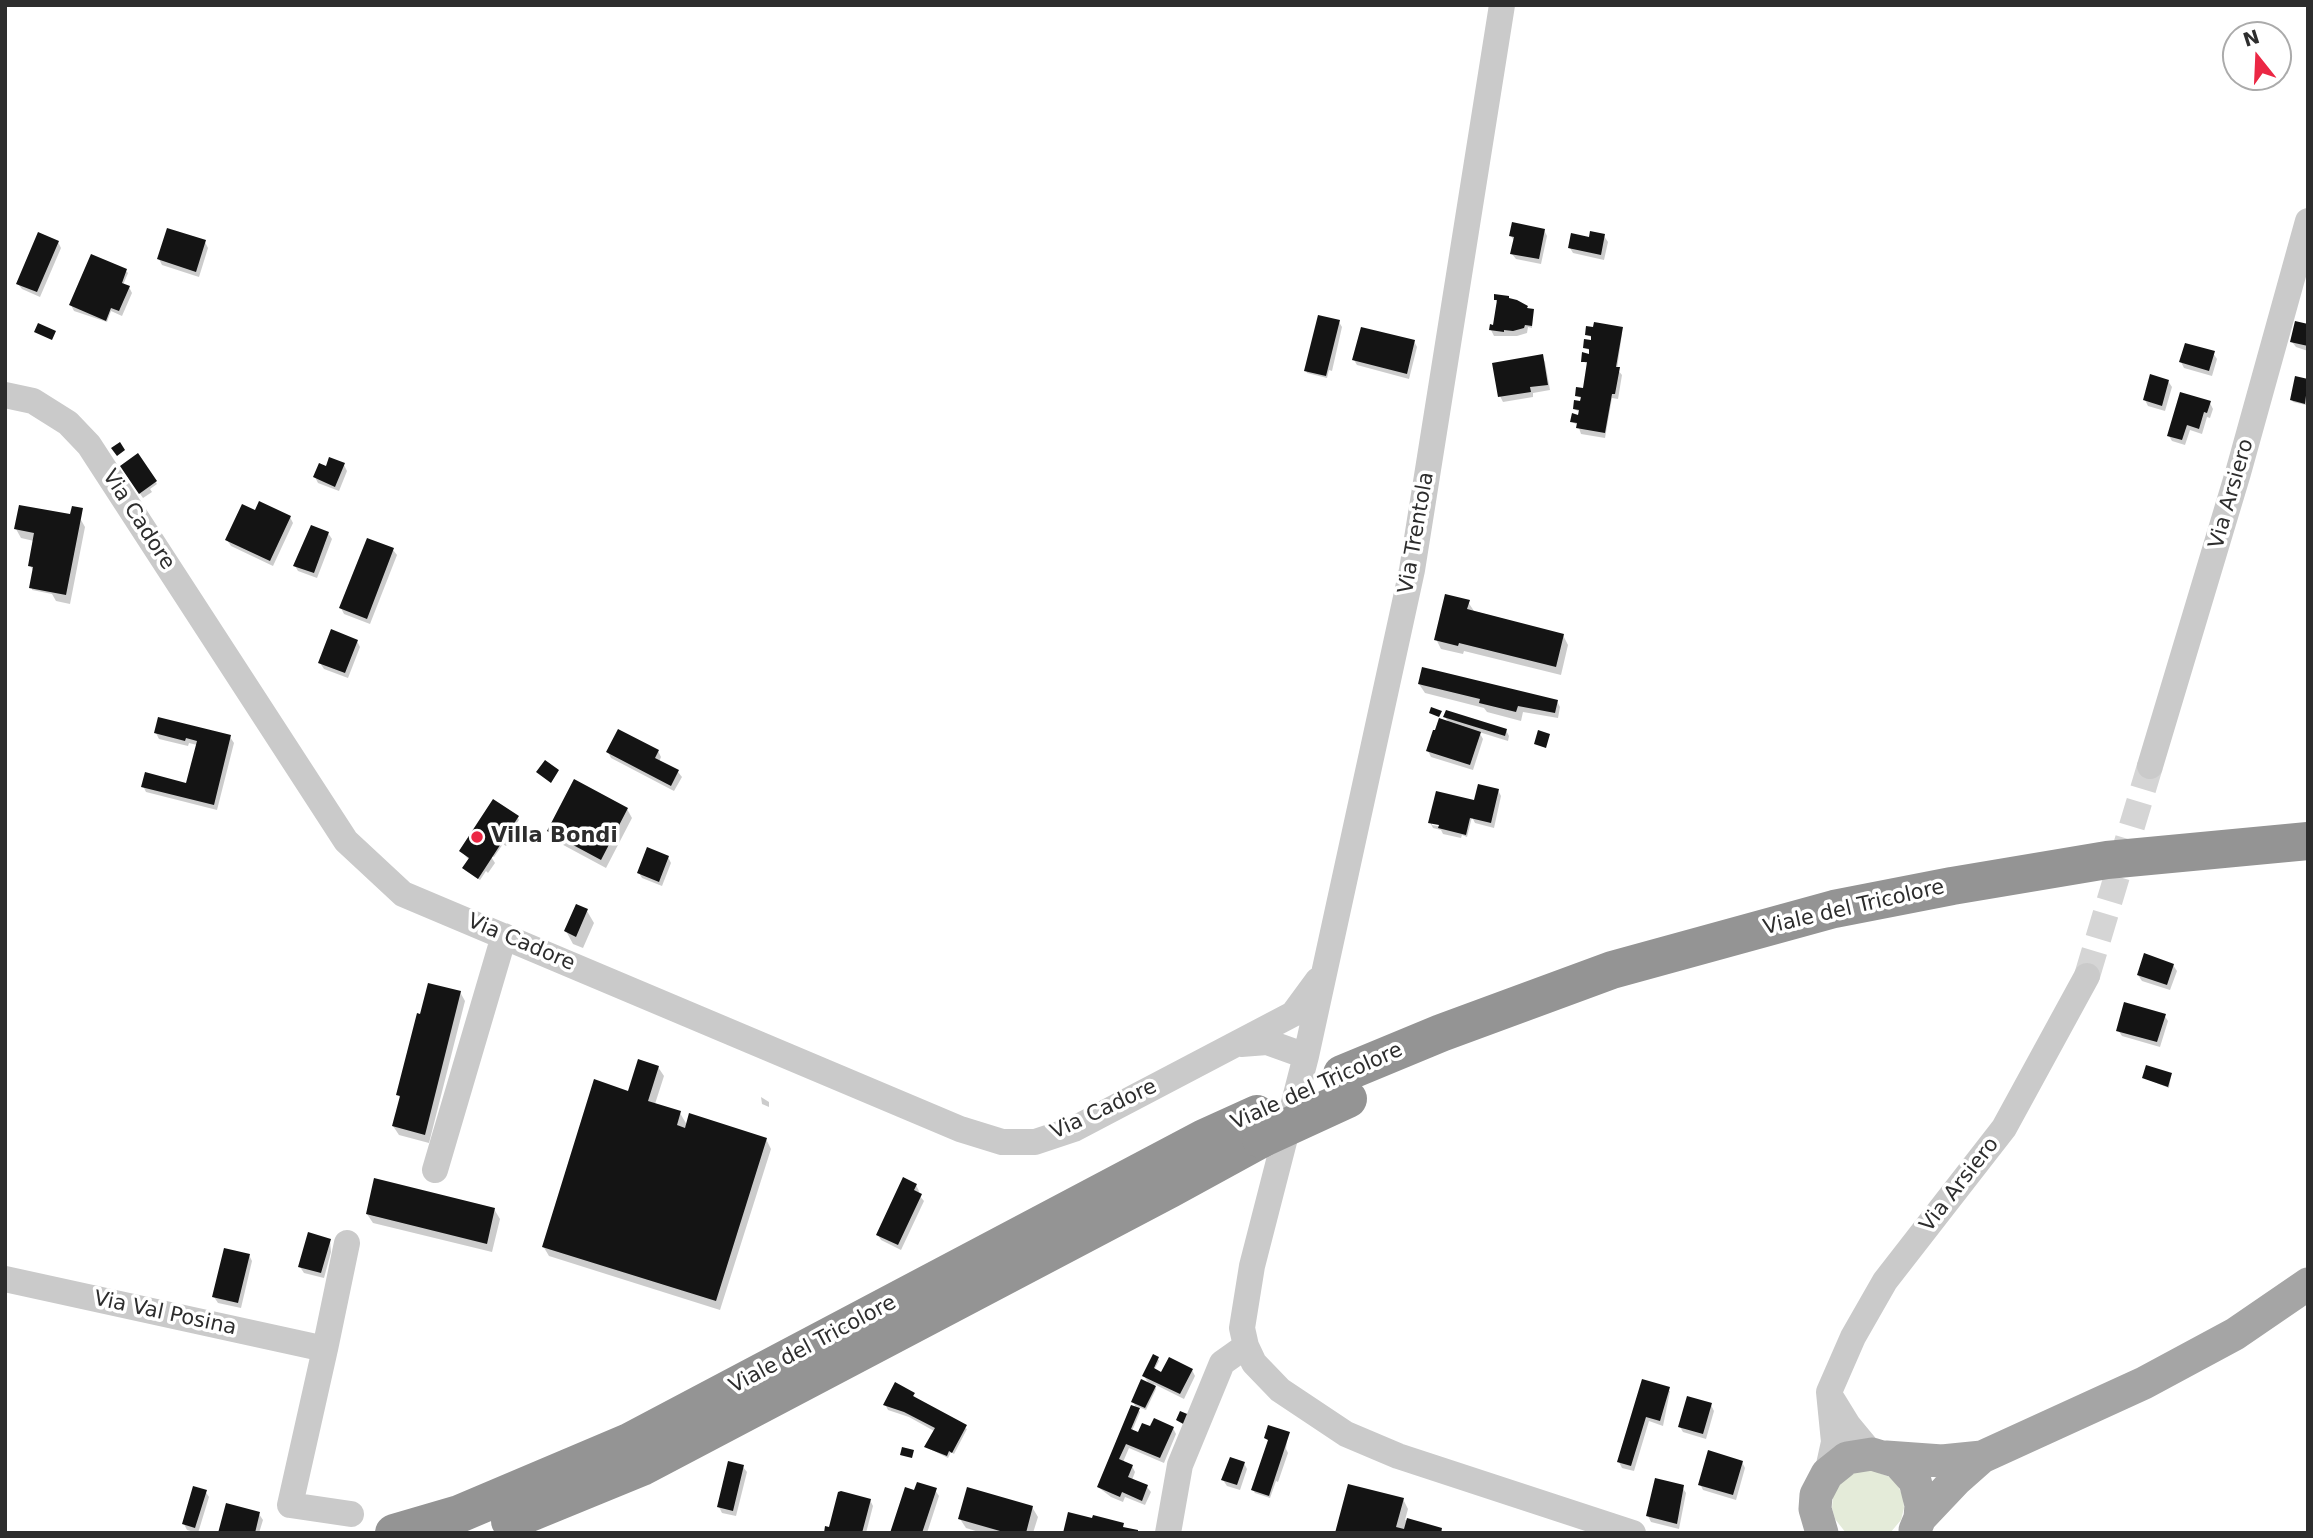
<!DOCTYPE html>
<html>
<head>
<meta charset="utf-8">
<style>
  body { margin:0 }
  #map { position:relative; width:2313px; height:1538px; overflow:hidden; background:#fff; font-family:"DejaVu Sans",sans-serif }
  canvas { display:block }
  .frame { position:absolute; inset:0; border:7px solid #2d2d2d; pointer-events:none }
  .north { position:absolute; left:2222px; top:21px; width:70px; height:70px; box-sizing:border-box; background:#fff; border:2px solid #ababab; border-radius:50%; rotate:342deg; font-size:19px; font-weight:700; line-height:28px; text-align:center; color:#2d2d2d }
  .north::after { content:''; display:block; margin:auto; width:24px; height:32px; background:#eb2744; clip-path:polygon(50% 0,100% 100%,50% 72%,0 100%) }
</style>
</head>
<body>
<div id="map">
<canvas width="2313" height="1538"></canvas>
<div class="frame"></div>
<div class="north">N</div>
</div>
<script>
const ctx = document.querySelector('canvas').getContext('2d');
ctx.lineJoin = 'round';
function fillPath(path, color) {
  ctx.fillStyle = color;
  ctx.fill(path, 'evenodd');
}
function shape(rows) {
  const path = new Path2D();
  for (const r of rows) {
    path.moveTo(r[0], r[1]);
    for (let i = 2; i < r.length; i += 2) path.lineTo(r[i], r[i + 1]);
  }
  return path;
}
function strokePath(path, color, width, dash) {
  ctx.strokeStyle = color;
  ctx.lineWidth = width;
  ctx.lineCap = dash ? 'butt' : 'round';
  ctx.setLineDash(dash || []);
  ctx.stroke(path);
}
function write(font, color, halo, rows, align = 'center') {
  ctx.font = font + ' "DejaVu Sans",sans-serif';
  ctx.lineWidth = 7;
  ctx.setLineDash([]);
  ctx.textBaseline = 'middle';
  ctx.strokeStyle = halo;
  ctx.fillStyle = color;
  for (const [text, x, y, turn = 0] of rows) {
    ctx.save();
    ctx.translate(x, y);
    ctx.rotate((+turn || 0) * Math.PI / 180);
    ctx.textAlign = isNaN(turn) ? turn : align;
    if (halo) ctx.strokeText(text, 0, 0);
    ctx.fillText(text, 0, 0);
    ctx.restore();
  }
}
fillPath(shape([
  [1868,1469,1890,1477,1898,1486,1903,1496,1904,1508,1901,1520,1890,1533,1846,1533,1835,1519,1832,1508,1833,1496,1838,1485,1857,1471]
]), '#e4ebd9');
fillPath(shape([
  [1544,230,1547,236,1541,264,1516,259,1512,254,1515,242,1511,236],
  [1604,236,1608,242,1604,260,1573,253,1570,248],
  [58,242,61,248,40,297,22,289,18,284],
  [205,242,208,248,199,277,162,265,159,259],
  [126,271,128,273,123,285,129,287,132,293,122,316,111,311,107,322,74,311,71,305],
  [1495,299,1510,300,1533,311,1532,328,1528,327,1527,333,1517,336,1494,336,1491,330,1495,327,1498,304],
  [1339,322,1342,327,1332,371,1329,370,1327,378,1307,373,1306,370],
  [2308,326,2308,351,2296,347,2292,342],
  [1619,328,1622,334,1617,369,1622,375,1618,399,1612,398,1605,438,1581,434,1578,425,1572,422,1580,417,1580,412,1574,409,1582,403,1583,399,1577,396,1584,390,1588,364,1582,361,1590,356,1591,351,1585,348,1592,342,1593,338,1587,335],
  [1414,341,1417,347,1409,379,1357,365,1354,360],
  [2213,353,2217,359,2212,376,2184,368,2181,362],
  [1542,356,1545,362,1550,390,1533,393,1533,397,1503,402,1500,396],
  [2168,381,2172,387,2165,411,2148,406,2145,400],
  [2308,381,2306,405,2293,402,2292,400],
  [2210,403,2213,409,2210,418,2207,417,2202,434,2190,430,2185,445,2172,441,2169,436],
  [138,455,157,484,150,489,152,492,143,498,125,472],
  [344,465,347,471,339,491,318,483,315,477],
  [82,509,81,520,85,527,70,604,56,601,52,594,32,590,34,572,30,565,34,541,21,538,16,529,73,517],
  [254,511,290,517,293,523,273,566,231,546,227,540],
  [328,533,332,539,317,578,298,571,295,566],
  [393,550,397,555,370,624,344,614,341,608],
  [1468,602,1474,611,1563,635,1568,645,1561,675,1464,651,1463,654,1441,649,1436,639],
  [357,641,360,647,348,678,324,669,320,663],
  [1419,684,1557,701,1560,707,1558,718,1523,712,1521,721,1487,712,1484,708,1425,693],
  [1445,717,1506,730,1509,736,1508,741,1479,732,1483,739,1473,770,1431,757,1428,751,1437,732,1449,723],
  [156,733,230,737,234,743,217,810,146,792,143,786,187,785,197,745,189,743,188,746,159,739],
  [658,751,661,757,659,762,678,772,682,777,674,791,611,758,608,752],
  [1480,786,1498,790,1501,796,1494,828,1475,823,1472,817,1467,837,1462,835,1461,838,1443,834,1441,830,1433,828,1430,822,1437,793,1473,802,1475,805],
  [1432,822,1448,825,1447,828,1432,825],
  [627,809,632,818,606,868,554,840,549,831],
  [518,818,519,820,512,830,508,828,513,836,506,846,503,844,494,857,490,855,495,863,488,873,486,871,480,880,465,870,464,868,469,860,461,851],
  [668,857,671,863,662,886,642,878,639,873],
  [587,911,594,923,583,948,573,944,566,931],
  [2173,965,2177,971,2170,990,2142,981,2138,975],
  [460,992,465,1001,429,1143,399,1135,393,1126,401,1099,398,1095,421,1016],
  [2164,1015,2168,1021,2160,1047,2122,1036,2118,1030],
  [658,1067,664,1076,655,1104,680,1113,687,1125,766,1139,771,1149,720,1310,549,1256,543,1246,629,1094],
  [2171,1075,2169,1088,2144,1078],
  [761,1097,769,1102,769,1107,762,1104],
  [916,1185,919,1191,918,1194,924,1201,901,1250,881,1240,878,1235],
  [494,1209,500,1219,492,1252,373,1223,367,1214],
  [330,1240,331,1252,324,1278,304,1273,300,1267],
  [249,1255,252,1261,241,1308,218,1303,214,1297],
  [1158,1359,1159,1361,1154,1370,1162,1374,1192,1370,1195,1376,1184,1399,1154,1384,1156,1389,1146,1410,1136,1406,1140,1412,1132,1431,1139,1435,1151,1429,1173,1428,1176,1434,1164,1463,1129,1448,1123,1462,1132,1466,1135,1472,1132,1480,1147,1487,1151,1492,1145,1505,1125,1497,1123,1502,1111,1497,1098,1487,1137,1409,1133,1402,1149,1384,1144,1376],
  [1643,1381,1670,1391,1663,1426,1649,1421,1634,1471,1622,1468,1619,1462],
  [913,1395,917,1400,967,1429,954,1454,951,1452,948,1458,926,1447,936,1432,909,1417,888,1410,885,1404],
  [1711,1405,1714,1411,1706,1439,1683,1432,1680,1427],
  [1288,1433,1286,1449,1288,1453,1278,1482,1276,1481,1270,1498,1255,1493,1253,1490,1270,1441,1266,1438],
  [1742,1462,1745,1468,1736,1500,1703,1490,1700,1484],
  [1244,1463,1247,1469,1240,1490,1227,1486,1223,1480],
  [743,1467,747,1472,736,1516,722,1513,719,1507],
  [1682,1487,1686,1493,1679,1529,1651,1522,1648,1516],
  [935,1490,939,1496,927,1533,892,1533,915,1492],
  [205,1491,209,1497,198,1533,187,1530,184,1524],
  [1403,1499,1408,1509,1405,1520,1441,1529,1443,1533,1337,1533],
  [870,1500,873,1506,866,1533,825,1533],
  [1032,1507,1038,1517,1033,1533,982,1533,966,1528,960,1519],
  [259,1514,263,1520,259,1533,220,1533]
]), '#0003');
fillPath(shape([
  [1512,222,1545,229,1539,259,1510,254,1514,237,1509,236],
  [167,228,206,240,196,272,157,259],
  [1590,231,1605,234,1601,255,1568,248,1571,233,1589,237],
  [38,232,59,241,37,292,16,284],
  [91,254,127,269,122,283,130,286,119,311,111,308,106,321,69,305],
  [1494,294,1509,296,1509,298,1517,300,1528,306,1527,308,1534,309,1532,326,1525,325,1524,328,1513,331,1504,330,1504,332,1489,330,1490,324,1493,325,1497,300,1494,300],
  [1318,315,1340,320,1326,376,1304,371],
  [2295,321,2308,324,2308,346,2290,342],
  [1594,322,1623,327,1616,367,1620,367,1615,394,1612,394,1605,433,1576,428,1577,423,1570,422,1572,413,1578,415,1579,410,1573,409,1574,400,1580,401,1581,397,1575,396,1576,387,1583,388,1587,362,1581,362,1582,352,1589,354,1589,349,1583,348,1584,339,1591,340,1591,336,1585,335,1586,326,1593,327],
  [38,323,56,331,52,340,34,332],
  [1361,327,1415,340,1407,374,1352,360],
  [2185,343,2215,351,2209,371,2179,362],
  [1543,354,1548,385,1530,387,1531,392,1498,397,1492,363],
  [2150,374,2169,380,2162,406,2143,400],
  [2295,376,2308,379,2305,404,2290,400],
  [2180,392,2211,401,2207,413,2204,412,2199,429,2187,425,2182,440,2167,436],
  [120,442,125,450,117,456,111,448],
  [138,453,157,481,139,494,120,466],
  [329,457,345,463,335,487,313,477,319,463,326,466],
  [259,501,291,516,270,561,225,540,242,504,255,510],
  [19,505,70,514,72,506,83,508,66,595,29,588,33,567,28,566,34,533,14,529],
  [311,525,329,532,314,573,293,566],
  [367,538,394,548,367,619,339,608],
  [1445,594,1470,600,1467,609,1564,634,1556,667,1459,643,1458,646,1434,640],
  [331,629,358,640,345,673,318,663],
  [1422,667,1558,700,1555,713,1518,706,1516,712,1479,703,1480,699,1418,684],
  [1431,707,1442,711,1439,717,1429,713],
  [1446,710,1507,729,1505,736,1443,717],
  [158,717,231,735,214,805,141,787,145,772,186,783,197,741,186,738,185,741,154,733],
  [1439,718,1481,732,1470,765,1426,751,1433,730,1435,730],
  [618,729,659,750,655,758,679,770,671,786,606,752],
  [1538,730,1550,734,1546,748,1534,744],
  [545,760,559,770,551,783,536,772],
  [574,779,628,808,601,860,547,831],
  [1478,784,1499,789,1491,823,1470,818,1466,835,1438,828,1439,825,1428,823,1436,791,1474,800],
  [493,799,519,816,478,879,462,868,469,858,459,851],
  [647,847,669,856,659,882,637,873],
  [576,904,588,909,576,937,564,931],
  [2144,953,2174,964,2167,985,2137,975],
  [428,983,461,991,425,1135,392,1126,400,1096,396,1095,417,1013,420,1014],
  [2124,1002,2166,1014,2157,1042,2116,1031],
  [638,1059,659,1066,648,1101,681,1111,677,1125,685,1128,689,1113,767,1138,716,1301,542,1247,594,1079,628,1091],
  [2146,1065,2172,1073,2168,1087,2142,1078],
  [903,1177,917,1184,914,1190,922,1194,898,1245,876,1235],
  [374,1178,495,1208,487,1244,366,1214],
  [308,1232,331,1239,321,1273,298,1267],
  [224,1248,250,1254,238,1303,212,1297],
  [1153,1354,1159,1357,1154,1368,1161,1372,1169,1357,1193,1369,1180,1394,1142,1376],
  [1141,1379,1156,1386,1145,1408,1131,1402],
  [1642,1379,1670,1387,1660,1421,1646,1417,1631,1466,1617,1462],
  [895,1382,915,1393,913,1396,967,1425,952,1453,949,1451,947,1456,924,1447,935,1428,904,1412,883,1405],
  [1687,1396,1712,1403,1703,1434,1678,1427],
  [1131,1405,1140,1408,1131,1429,1138,1432,1142,1423,1150,1426,1154,1418,1174,1427,1160,1458,1126,1444,1119,1459,1133,1465,1128,1477,1148,1485,1142,1501,1122,1492,1120,1497,1097,1487],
  [1180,1411,1192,1416,1187,1426,1176,1420],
  [1268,1425,1290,1432,1269,1496,1251,1490,1268,1440,1264,1438],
  [902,1447,914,1450,912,1458,900,1455],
  [1708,1450,1743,1461,1733,1495,1698,1485],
  [1230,1457,1245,1462,1237,1485,1221,1480],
  [728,1461,744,1465,733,1511,717,1507],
  [1655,1478,1684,1485,1677,1524,1646,1516],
  [917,1482,937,1488,922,1533,890,1533,905,1487,914,1490],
  [1348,1484,1404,1498,1396,1527,1404,1529,1407,1518,1442,1528,1441,1533,1335,1533],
  [193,1486,207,1490,195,1528,182,1524],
  [967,1487,1033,1506,1026,1533,1007,1533,958,1519],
  [841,1491,871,1499,862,1533,824,1533,825,1526,829,1527,838,1492],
  [226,1503,260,1512,255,1533,218,1533],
  [1068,1512,1092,1518,1093,1515,1124,1523,1123,1527,1138,1530,1138,1533,1063,1533]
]), '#141414');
strokePath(shape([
  [2087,976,2150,766]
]), '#d5d5d5', 26, [26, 13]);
strokePath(shape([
  [1502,5,1412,570,1306,1056,1252,1266,1242,1328,1246,1346,1254,1363,1280,1390,1346,1434,1398,1456,1633,1533],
  [5,395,33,401,68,423,89,445,346,841,403,894,960,1129,1002,1142,1035,1142,1074,1129,1293,1014,1318,980],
  [2150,766,2238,473,2308,221],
  [1241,1044,1267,1042,1306,1056],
  [435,1170,504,936],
  [5,1279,325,1349,347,1243],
  [325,1349,290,1505,351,1514],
  [1832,1399,1848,1425,1872,1454],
  [1827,1474,1834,1442,1829,1392,1853,1337,1885,1281,2004,1128,2087,976],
  [1168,1533,1180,1465,1222,1363,1246,1346]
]), '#cacaca', 26);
strokePath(shape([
  [1886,1457,1942,1461,1982,1457],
  [1920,1518,1956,1480,1982,1457,2144,1383,2235,1334,2308,1284],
  [1822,1533,1815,1509,1816,1495,1827,1474,1847,1458,1872,1454,1898,1462,1915,1481,1921,1505,1920,1518,1915,1530]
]), '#a5a5a5', 33);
strokePath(shape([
  [1342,1074,1441,1033,1612,970,1834,909,1952,886,2107,860,2308,841],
  [510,1521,642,1467,1170,1189,1261,1139],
  [394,1533,459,1514,629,1442,1204,1138,1257,1114]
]), '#949494', 38);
strokePath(shape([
  [1261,1139,1348,1099]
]), '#949494', 38);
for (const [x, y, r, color] of [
  [477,837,7,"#eb2744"]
]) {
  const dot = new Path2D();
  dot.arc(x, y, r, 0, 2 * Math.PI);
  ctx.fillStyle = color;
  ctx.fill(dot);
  strokePath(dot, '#fff', 2.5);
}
write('21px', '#2d2d2d', '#fff', [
  ["Via Arsiero",2232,494,-74],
  ["Via Cadore",138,520,57],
  ["Via Trentola",1417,533,-80],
  ["Viale del Tricolore",1854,908,-13],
  ["Via Cadore",521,943,23],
  ["Viale del Tricolore",1317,1087,-24],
  ["Via Cadore",1104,1110,-25],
  ["Via Arsiero",1960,1185,-52],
  ["Via Val Posina",165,1314,12],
  ["Viale del Tricolore",813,1345,-28]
]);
write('bold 21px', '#2d2d2d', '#fff', [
  ["Villa Bondi",491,837]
], 'left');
</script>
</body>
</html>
